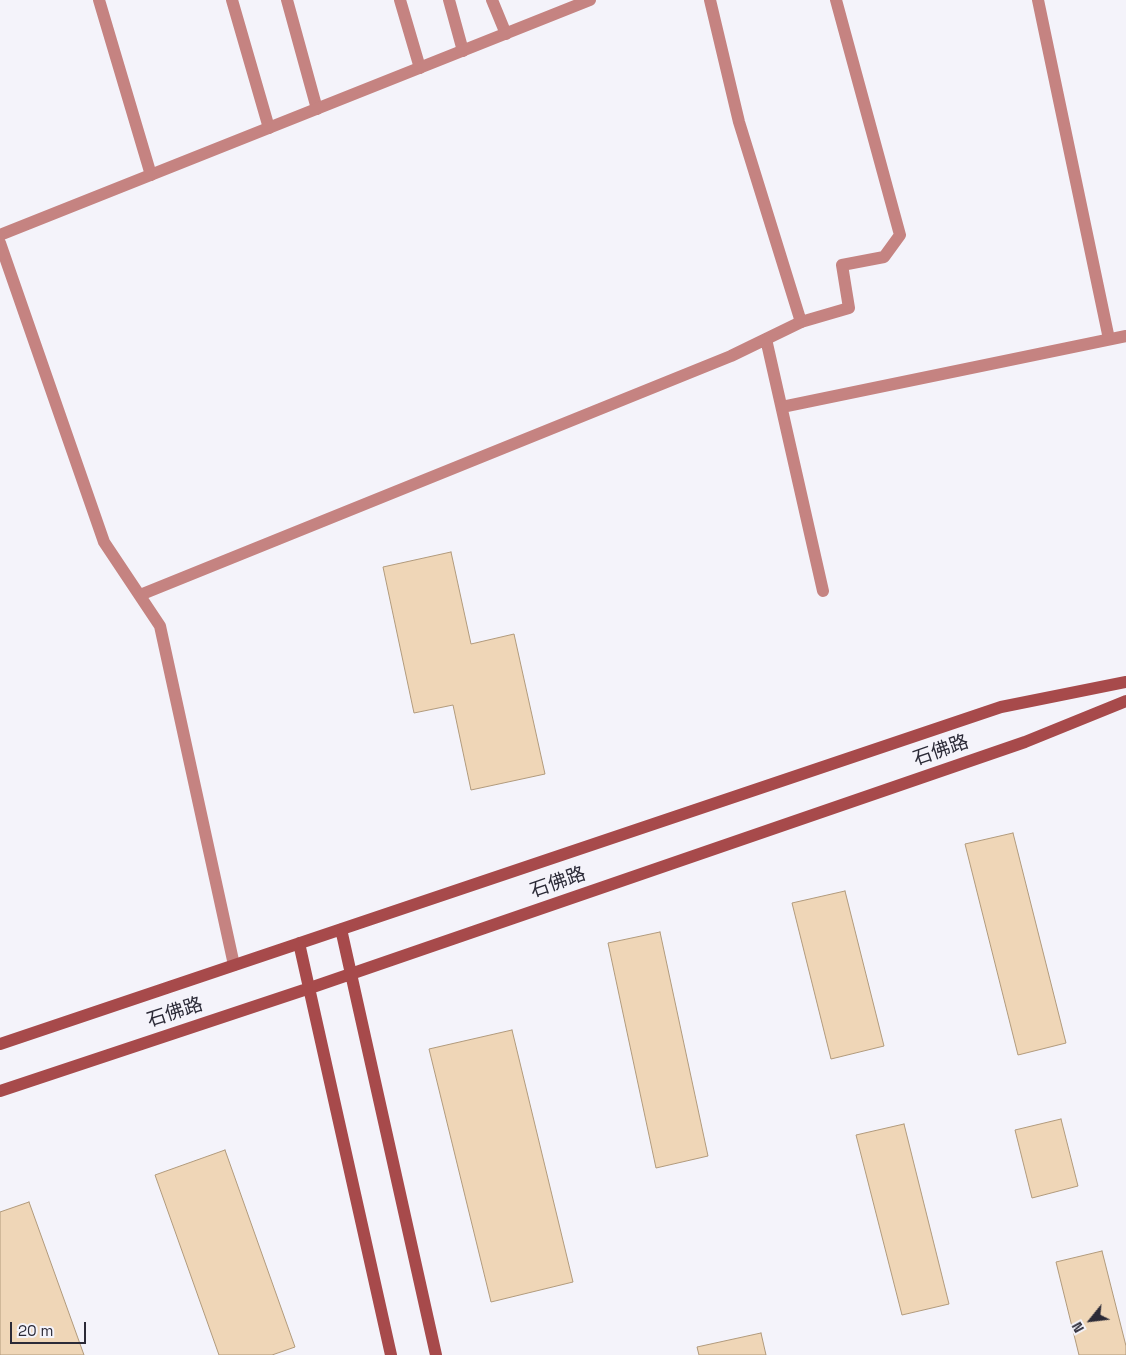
<!DOCTYPE html>
<html>
<head>
<meta charset="utf-8">
<style>
  body { margin:0 }
  #map { position:relative; width:1126px; height:1355px; overflow:hidden; background:#f4f3fa; font-family:"Space Grotesk",sans-serif }
  canvas { display:block }
  .north { position:absolute; left:1066px; top:1295px; width:50px; height:50px; -webkit-text-stroke:4px #f4f3fa; paint-order:stroke; rotate:241deg; font-size:14px; font-weight:700; line-height:20px; text-align:center; color:#2b2a37 }
  .north::after { content:''; display:block; margin:auto; width:18px; height:22px; background:#2b2a37; clip-path:polygon(50% 0,100% 100%,50% 72%,0 100%) }
  .scale { position:absolute; left:10px; top:1322px; width:76px; height:22px; box-sizing:border-box; border:2px solid #2b2a37; border-top:0; padding-left:6px; font-size:15px; line-height:18px; white-space:nowrap; color:#2b2a37; -webkit-text-stroke:4px #f4f3fa; paint-order:stroke }
</style>
</head>
<body>
<div id="map">
<canvas width="1126" height="1355"></canvas>
<div class="north">N</div>
<div class="scale">20 m</div>
</div>
<script>
const ctx = document.querySelector('canvas').getContext('2d');
ctx.lineJoin = 'round';
function fillPath(path, color) {
  ctx.fillStyle = color;
  ctx.fill(path, 'evenodd');
}
function shape(rows) {
  const path = new Path2D();
  for (const r of rows) {
    path.moveTo(r[0], r[1]);
    for (let i = 2; i < r.length; i += 2) path.lineTo(r[i], r[i + 1]);
  }
  return path;
}
function strokePath(path, color, width, dash) {
  ctx.strokeStyle = color;
  ctx.lineWidth = width;
  ctx.lineCap = dash ? 'butt' : 'round';
  ctx.setLineDash(dash || []);
  ctx.stroke(path);
}
function write(font, color, halo, rows, align = 'center') {
  ctx.font = font + ' "Space Grotesk","Noto Sans SC",sans-serif';
  ctx.lineWidth = 4;
  ctx.setLineDash([]);
  ctx.textBaseline = 'middle';
  ctx.strokeStyle = halo;
  ctx.fillStyle = color;
  for (const [text, x, y, turn = 0] of rows) {
    ctx.save();
    ctx.translate(x, y);
    ctx.rotate((+turn || 0) * Math.PI / 180);
    ctx.textAlign = isNaN(turn) ? turn : align;
    if (halo) ctx.strokeText(text, 0, 0);
    ctx.fillText(text, 0, 0);
    ctx.restore();
  }
}
const building = shape([
  [451,552,471,644,514,634,545,774,471,790,453,705,414,713,383,567,451,552],
  [1013,833,1066,1043,1018,1055,965,844,1013,833],
  [845,891,884,1046,831,1059,792,903,845,891],
  [660,932,708,1156,656,1168,608,943,660,932],
  [512,1030,573,1282,491,1302,429,1049,512,1030],
  [1061,1119,1078,1186,1032,1198,1015,1130,1061,1119],
  [904,1124,949,1304,902,1315,856,1135,904,1124],
  [225,1150,295,1347,272,1355,219,1355,155,1175,225,1150],
  [29,1202,84,1355,0,1355,0,1212,29,1202],
  [1102,1251,1126,1346,1126,1355,1079,1355,1056,1262,1102,1251],
  [761,1333,766,1355,699,1355,697,1347,761,1333]
]);
fillPath(building, '#efd6b7');
strokePath(building, '#b19a7c', 1);
strokePath(shape([
  [99,0,151,175],
  [232,0,269,128],
  [287,0,317,109],
  [400,0,420,68],
  [449,0,463,51],
  [492,0,506,34],
  [710,0,739,122,801,322,849,308,842,265,884,257,900,235,836,0],
  [1038,0,1109,339]
]), '#c58381', 12);
strokePath(shape([
  [0,235,590,0],
  [0,243,104,542,160,626,234,965],
  [766,339,823,591],
  [782,407,1126,336],
  [140,595,731,356,801,322]
]), '#c58381', 12);
strokePath(shape([
  [341,929,436,1355],
  [299,943,391,1355],
  [0,1044,1001,707,1126,682],
  [0,1091,310,988,1025,742,1126,701]
]), '#a74a4b', 12);
write('19px', '#2b2a37', '#f4f3fa', [
  ["石佛路",941,751,-19],
  ["石佛路",558,883,-19],
  ["石佛路",175,1013,-18]
]);
</script>
</body>
</html>
